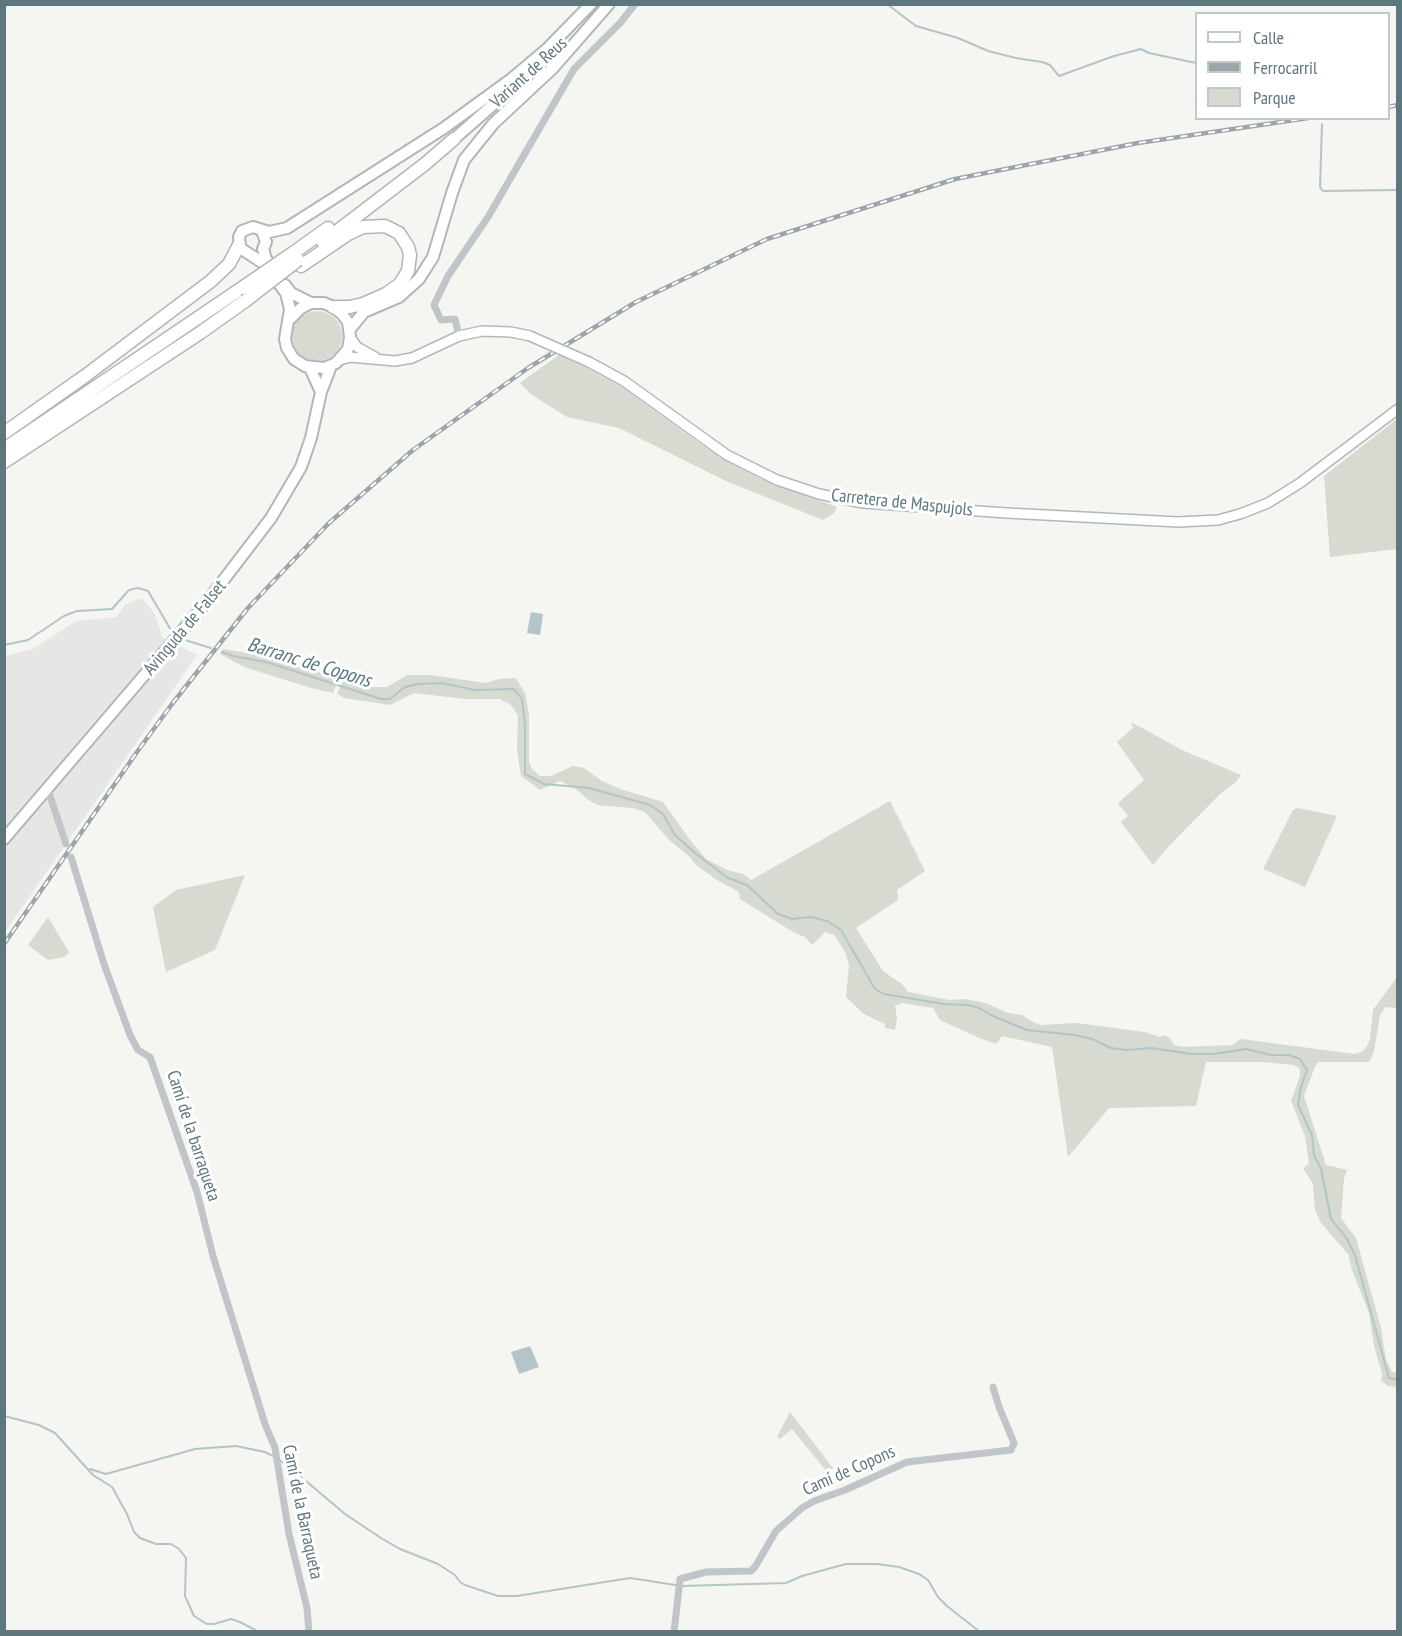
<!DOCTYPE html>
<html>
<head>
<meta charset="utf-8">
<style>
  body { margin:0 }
  #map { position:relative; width:1402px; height:1636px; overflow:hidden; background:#f5f5f1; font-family:"PT Sans Narrow",sans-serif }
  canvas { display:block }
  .frame { position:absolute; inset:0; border:6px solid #5e767e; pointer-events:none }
  .legend { position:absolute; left:1195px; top:12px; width:195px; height:108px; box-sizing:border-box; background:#fff; border:2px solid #bfc8cb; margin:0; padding:8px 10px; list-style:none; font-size:18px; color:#5e767e }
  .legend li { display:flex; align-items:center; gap:12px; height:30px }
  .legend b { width:30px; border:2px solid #bfc8cb }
</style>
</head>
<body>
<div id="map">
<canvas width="1402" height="1636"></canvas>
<div class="frame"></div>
<ul class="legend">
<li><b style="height:8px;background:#fff"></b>Calle</li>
<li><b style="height:8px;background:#9ca6aa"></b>Ferrocarril</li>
<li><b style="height:16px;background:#d6dad0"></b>Parque</li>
</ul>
</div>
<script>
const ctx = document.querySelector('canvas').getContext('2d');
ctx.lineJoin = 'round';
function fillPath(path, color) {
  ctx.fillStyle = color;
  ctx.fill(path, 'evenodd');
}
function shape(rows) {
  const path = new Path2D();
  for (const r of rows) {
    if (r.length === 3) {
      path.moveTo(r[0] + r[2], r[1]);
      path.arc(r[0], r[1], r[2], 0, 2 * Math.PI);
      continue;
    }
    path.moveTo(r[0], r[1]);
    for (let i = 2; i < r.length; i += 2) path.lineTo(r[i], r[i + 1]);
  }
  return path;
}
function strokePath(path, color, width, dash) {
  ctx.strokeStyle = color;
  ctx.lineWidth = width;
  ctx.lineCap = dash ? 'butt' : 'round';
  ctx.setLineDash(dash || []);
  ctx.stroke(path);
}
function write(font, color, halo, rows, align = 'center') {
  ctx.font = font + ' "PT Sans Narrow",sans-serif';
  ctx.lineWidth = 6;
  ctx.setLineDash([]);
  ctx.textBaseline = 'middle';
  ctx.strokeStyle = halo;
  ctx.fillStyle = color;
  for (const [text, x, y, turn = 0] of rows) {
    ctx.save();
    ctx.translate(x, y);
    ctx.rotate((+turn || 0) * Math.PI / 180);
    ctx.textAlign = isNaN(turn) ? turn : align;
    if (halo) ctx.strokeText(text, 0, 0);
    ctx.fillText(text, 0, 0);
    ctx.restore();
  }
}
fillPath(shape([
  [142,598,155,614,162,637,197,655,5,932,5,656,33,649,76,621,116,617,126,604]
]), '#e6e6e5');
fillPath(shape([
  [317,336,25],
  [559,355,587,368,622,387,702,445,732,464,761,479,837,507,834,513,823,520,726,481,619,428,567,417,532,395,520,383],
  [1397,419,1397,549,1330,557,1324,476],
  [223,649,265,656,339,678,333,693,311,688,244,667,220,654],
  [407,675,430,675,486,683,499,679,516,678,525,693,529,715,529,762,532,769,540,776,551,776,573,766,584,768,602,781,620,789,663,802,690,840,706,859,727,870,743,874,751,880,890,801,925,871,897,890,898,900,856,928,883,971,903,985,908,992,949,1000,965,999,985,1003,1008,1013,1022,1015,1033,1022,1041,1025,1076,1023,1145,1032,1160,1037,1165,1035,1170,1038,1174,1045,1184,1047,1232,1045,1241,1039,1355,1054,1363,1051,1367,1046,1370,1039,1373,1010,1397,977,1397,1008,1385,1007,1380,1015,1374,1052,1369,1062,1318,1062,1314,1069,1304,1096,1326,1165,1347,1170,1344,1178,1341,1218,1356,1238,1381,1328,1386,1360,1392,1372,1397,1373,1397,1387,1388,1386,1381,1381,1382,1373,1374,1346,1369,1313,1352,1270,1348,1254,1321,1223,1315,1210,1313,1184,1303,1168,1309,1164,1305,1136,1291,1101,1300,1076,1300,1068,1293,1065,1263,1062,1206,1062,1196,1106,1109,1108,1068,1157,1052,1047,1002,1036,996,1044,979,1038,940,1020,933,1008,902,1003,895,1006,897,1018,895,1030,885,1028,885,1024,864,1014,846,997,849,965,845,952,834,935,825,932,812,945,805,937,793,932,740,899,739,892,717,880,696,865,691,858,669,840,645,812,633,808,597,805,587,799,576,789,560,781,540,790,521,776,517,750,518,715,511,705,500,699,465,699,414,693,390,705,344,698,337,694,344,679,364,687,387,687],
  [1131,722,1182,750,1241,775,1236,782,1219,795,1167,848,1153,865,1121,822,1128,816,1118,803,1144,780,1117,742,1133,728],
  [1298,808,1337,816,1305,887,1263,869,1293,810],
  [245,875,215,950,166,972,153,907,176,890],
  [48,917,69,952,64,957,48,960,28,945],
  [790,1412,833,1468,827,1472,792,1429,780,1439,777,1437]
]), '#d6dad0');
fillPath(shape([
  [531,612,543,614,540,635,527,633],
  [530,1346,539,1367,519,1374,511,1352]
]), '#b3c5c6');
strokePath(shape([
  [887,4,916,26,958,38,988,51,1016,58,1042,62,1050,65,1059,76,1114,56,1141,49,1149,53,1196,63],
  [1322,124,1320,187,1323,191,1398,190],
  [185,640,211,648],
  [4,645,28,640,64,616,77,611,112,609,129,590,138,588,148,591,171,630],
  [222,652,233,656,266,662,381,699,390,699,405,687,418,684,442,683,474,690,514,689,522,699,525,726,525,774,544,784,589,788,650,805,663,814,675,835,695,853,728,878,747,885,778,914,792,919,811,917,827,921,841,930,875,989,884,994,944,1004,969,1005,979,1008,995,1017,1027,1030,1075,1035,1092,1039,1111,1048,1126,1050,1151,1048,1191,1054,1213,1054,1246,1049,1271,1055,1289,1055,1300,1059,1307,1070,1301,1087,1298,1105,1312,1135,1314,1155,1321,1169,1331,1219,1347,1239,1355,1255,1389,1378,1398,1380],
  [4,1416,39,1425,55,1433,93,1475,112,1487,127,1514,134,1532,140,1538,156,1544,171,1544,179,1549,186,1558,185,1596,194,1616,207,1624,214,1624,231,1619,240,1622,259,1632],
  [281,1461,302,1477],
  [90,1469,106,1474,195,1449,236,1446,265,1452,273,1456],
  [306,1481,345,1514,381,1538,400,1549,438,1564,455,1575,460,1582,465,1585,498,1596,517,1596,630,1578,682,1586,786,1583,802,1576,846,1564,877,1564,899,1567,919,1574,928,1580,938,1597,947,1606,980,1632]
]), '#b3c5c6', 2);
const secondary = shape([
  [350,337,357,347,375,357],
  [340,360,350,357,395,361,412,358,459,336,482,331,511,332,530,336],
  [589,362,624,381,727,455,777,480,819,494,863,503,1007,513,1178,522,1218,520,1240,514,1268,503,1300,483,1398,409]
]);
const primary = shape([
  [454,139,552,53],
  [262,231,266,242,263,249,266,259,272,267],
  [285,285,291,293,311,303],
  [289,320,301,308,311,303,324,303,333,307,342,314,348,322,350,337,348,349,336,363,324,368,305,366,294,359,287,348,285,339,290,309,286,293,263,263,240,248,239,237,242,231,253,227,269,232,287,228,444,128,510,80,548,48,591,4],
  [350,329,364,312,399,297,419,279,433,257,452,193,464,160,493,124,553,68,609,4],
  [310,368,321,392],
  [4,839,206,603,271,518,301,467,311,438,321,392,331,366]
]);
const highway = shape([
  [323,242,425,164,454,139],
  [293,253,328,228],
  [301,266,348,234,363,227,385,226,399,233,408,247,410,255,408,271,400,284,386,294,363,304,350,307,333,307],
  [4,433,85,376,211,281,229,264,239,245],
  [4,449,242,288],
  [4,462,200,333,245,301]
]);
strokePath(secondary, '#afb8bb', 12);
strokePath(primary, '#b0b7ba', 14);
strokePath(highway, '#b0b6b8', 15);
strokePath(shape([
  [459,336,455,319,441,320,434,305,448,276,488,217,574,69,621,22,635,4],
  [48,790,66,844],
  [71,857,104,964,130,1035,138,1050,150,1057,197,1192,213,1256,265,1424,275,1448,289,1534,307,1608,309,1632],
  [674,1632,680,1579,706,1572,751,1571,755,1567,776,1531,802,1508,814,1501,845,1490,907,1462,1011,1450,1014,1443,999,1407,993,1387]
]), '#bfc5c8', 7);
strokePath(secondary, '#fff', 9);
strokePath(primary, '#fff', 10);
strokePath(highway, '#fff', 12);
const rail = shape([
  [1388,107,1398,105],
  [4,944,137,752,172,704,247,609,329,523,413,450,528,368,636,302,767,239,955,179,1138,143,1308,118]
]);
strokePath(rail, '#9ca6aa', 4.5);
strokePath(rail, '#fff', 2, [7]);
const secondaryBridge = shape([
  [530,336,589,362]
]);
const highwayBridge = shape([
  [242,288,293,253],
  [245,301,298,260]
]);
strokePath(secondaryBridge, '#afb8bb', 12, []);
strokePath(highwayBridge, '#b0b6b8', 15, []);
strokePath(secondaryBridge, '#fff', 9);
strokePath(highwayBridge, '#fff', 12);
write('18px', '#5e767e', '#fff', [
  ["Variant de Reus",529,73,-42],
  ["Carretera de Maspujols",902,503,6],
  ["Avinguda de Falset",185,628,-50],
  ["Camí de la barraqueta",193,1136,72],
  ["Camí de Copons",849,1471,-24],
  ["Camí de la Barraqueta",302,1512,78]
]);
write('italic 20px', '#59777a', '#fff', [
  ["Barranc de Copons",309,663,17]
]);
</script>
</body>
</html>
